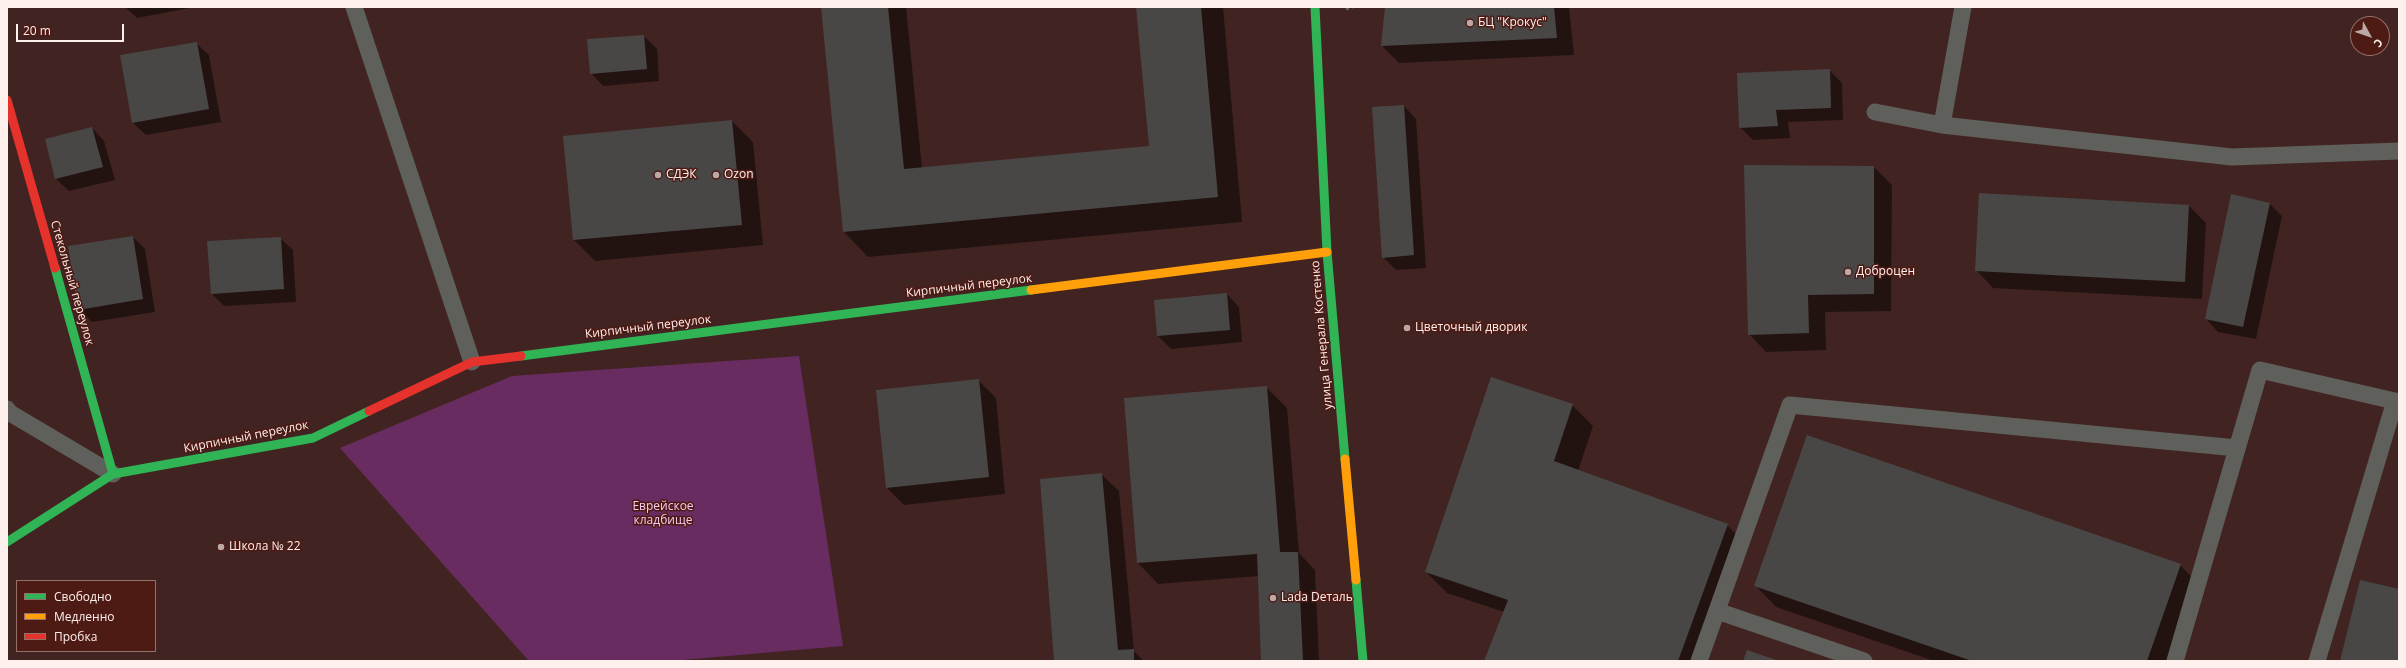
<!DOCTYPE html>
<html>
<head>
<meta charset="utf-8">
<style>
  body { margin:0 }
  #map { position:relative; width:2406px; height:668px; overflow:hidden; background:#412421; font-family:"Open Sans",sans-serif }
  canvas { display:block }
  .frame { position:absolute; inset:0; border:8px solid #fef0ed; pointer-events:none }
  .legend { position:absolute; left:16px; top:580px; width:140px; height:72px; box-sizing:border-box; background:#4e1a14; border:1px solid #94706b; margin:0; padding:5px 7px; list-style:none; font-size:12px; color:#fef0ed }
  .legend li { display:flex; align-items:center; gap:8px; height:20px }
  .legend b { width:20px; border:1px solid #94706b }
  .north { position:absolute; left:2350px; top:16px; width:40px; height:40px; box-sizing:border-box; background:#4e1a14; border:1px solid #94706b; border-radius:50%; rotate:130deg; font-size:11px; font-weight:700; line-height:16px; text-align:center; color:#fef0ed }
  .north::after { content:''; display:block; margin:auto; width:14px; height:18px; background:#bca9a6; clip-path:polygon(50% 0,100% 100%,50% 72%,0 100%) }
  .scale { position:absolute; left:16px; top:24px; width:108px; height:18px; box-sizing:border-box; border:2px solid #fef0ed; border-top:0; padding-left:5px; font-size:12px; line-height:14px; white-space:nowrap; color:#fef0ed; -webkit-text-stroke:3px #4e1a14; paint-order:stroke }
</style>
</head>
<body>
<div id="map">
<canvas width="2406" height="668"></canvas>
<div class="frame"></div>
<ul class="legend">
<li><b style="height:5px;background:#30b455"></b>Свободно</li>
<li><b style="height:5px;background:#ff9f0a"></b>Медленно</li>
<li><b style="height:5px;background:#e5322d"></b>Пробка</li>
</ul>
<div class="north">С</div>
<div class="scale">20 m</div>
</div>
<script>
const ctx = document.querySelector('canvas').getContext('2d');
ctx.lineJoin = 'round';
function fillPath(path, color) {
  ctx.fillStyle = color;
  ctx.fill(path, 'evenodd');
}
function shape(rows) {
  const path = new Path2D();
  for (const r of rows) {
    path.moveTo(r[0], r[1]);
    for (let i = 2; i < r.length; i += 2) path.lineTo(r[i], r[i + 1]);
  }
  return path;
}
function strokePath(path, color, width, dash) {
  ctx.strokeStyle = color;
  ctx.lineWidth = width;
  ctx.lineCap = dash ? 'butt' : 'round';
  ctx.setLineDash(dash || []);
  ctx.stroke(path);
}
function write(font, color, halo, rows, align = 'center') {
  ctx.font = font + ' "Open Sans",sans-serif';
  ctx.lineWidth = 3;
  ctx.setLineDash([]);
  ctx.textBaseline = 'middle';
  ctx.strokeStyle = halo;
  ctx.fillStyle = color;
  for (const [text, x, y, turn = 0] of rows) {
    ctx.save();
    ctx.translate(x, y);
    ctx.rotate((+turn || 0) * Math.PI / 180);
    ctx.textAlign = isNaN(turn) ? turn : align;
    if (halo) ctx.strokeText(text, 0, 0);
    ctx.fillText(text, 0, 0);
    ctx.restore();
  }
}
fillPath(shape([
  [799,356,843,646,670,661,529,661,340,448,512,376]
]), '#692c61');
fillPath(shape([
  [125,7,195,7,137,18],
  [822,7,906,7,922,168,1150,147,1137,7,1223,7,1242,222,868,257,844,232],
  [1386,7,1569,7,1574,55,1399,63,1382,46],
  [644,36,657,49,659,81,603,86,591,73],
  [196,43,209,55,221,122,146,135,133,123],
  [1829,70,1842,83,1843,120,1788,122,1790,138,1753,140,1740,127],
  [1404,106,1416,119,1426,268,1396,270,1383,257],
  [732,121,753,142,763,245,595,261,574,240,565,137],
  [92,128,104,141,115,180,69,191,56,179,46,140],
  [1745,166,1874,167,1892,185,1891,311,1825,312,1826,350,1766,352,1749,334],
  [2269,203,2282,216,2256,339,2218,332,2206,319],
  [2189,206,2206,223,2202,299,1993,288,1976,270],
  [133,237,145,249,155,312,92,322,79,309],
  [280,238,293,250,296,302,224,306,212,294],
  [1227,294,1239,307,1242,342,1171,349,1158,336,1155,301],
  [978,380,996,398,1005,494,904,505,887,488],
  [1266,387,1287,408,1299,553,1315,570,1319,661,1262,661,1259,576,1158,584,1138,563],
  [1572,405,1593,426,1578,471,1727,525,1748,546,1707,661,1485,661,1504,612,1447,593,1426,572],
  [1101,474,1119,491,1134,651,1144,661,1054,661],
  [2180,565,2201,586,2175,661,1934,661,1776,607,1756,586]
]), '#0007');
fillPath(shape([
  [821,7,888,7,904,169,1149,146,1136,7,1201,7,1218,197,843,232],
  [1385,7,1554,7,1557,38,1381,46],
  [644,35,647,69,590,74,587,39],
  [197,42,209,109,132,123,120,55],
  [1830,69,1831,108,1776,110,1778,126,1739,128,1737,73],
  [1404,105,1414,255,1382,258,1372,107],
  [732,120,742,225,573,240,563,136],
  [92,127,103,167,55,179,45,139],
  [1744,165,1874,166,1874,294,1808,295,1809,333,1748,335],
  [1979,193,2189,205,2185,282,1975,271],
  [2231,194,2270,203,2243,327,2205,319],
  [133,236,143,299,78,310,68,246],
  [281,237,284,289,211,294,207,241],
  [1227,293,1230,330,1157,336,1154,300],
  [1491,377,1573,404,1554,461,1728,524,1678,661,1484,661,1508,600,1425,572],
  [979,379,989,477,886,488,876,390],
  [1267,386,1280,552,1298,552,1303,661,1261,661,1257,554,1137,563,1124,398],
  [1807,435,2181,564,2147,661,1972,661,1754,586],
  [1102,473,1118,650,1134,649,1134,661,1054,661,1040,479],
  [2360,580,2399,589,2399,661,2340,661],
  [1747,650,1779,661,1743,661]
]), '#484746');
strokePath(shape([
  [1346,9,1353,7]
]), '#6c6763', 2.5, [3, 3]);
strokePath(shape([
  [354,7,472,362],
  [1875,112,1942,125,2232,157,2399,151],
  [1942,125,1963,7],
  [7,409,10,413,113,474],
  [1717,611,1864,661],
  [1699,661,1790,405,2237,448],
  [2175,661,2260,370,2399,402],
  [2317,661,2395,401]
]), '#5f605b', 17);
strokePath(shape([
  [1315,7,1327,252,1345,459],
  [55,268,113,474],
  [521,356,1031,290],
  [7,542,113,474,313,438,369,411],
  [1356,580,1363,661]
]), '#30b455', 9);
strokePath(shape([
  [1031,290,1327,252],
  [1345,459,1356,580]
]), '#ff9f0a', 9);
strokePath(shape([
  [7,100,55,268],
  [369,411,472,362,521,356]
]), '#e5322d', 9);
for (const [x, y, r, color] of [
  [1470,23,4,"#bca9a6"],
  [658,175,4,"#bca9a6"],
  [716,175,4,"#bca9a6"],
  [1848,272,4,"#bca9a6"],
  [1407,328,4,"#bca9a6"],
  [221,547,4,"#bca9a6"],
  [1273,598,4,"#bca9a6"]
]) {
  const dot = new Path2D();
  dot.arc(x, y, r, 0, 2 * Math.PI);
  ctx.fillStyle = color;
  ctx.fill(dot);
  strokePath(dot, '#4e1a14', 1.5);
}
write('12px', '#fef0ed', '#4e1a14', [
  ["БЦ \"Крокус\"",1478,23],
  ["СДЭК",666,175],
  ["Ozon",724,175],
  ["Доброцен",1856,272],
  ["Цветочный дворик",1415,328],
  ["Школа № 22",229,547],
  ["Lada Dеталь",1281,598]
], 'left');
write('12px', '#fef0ed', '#4e1a14', [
  ["Стекольный переулок",72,283,74],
  ["Кирпичный переулок",969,286,-7],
  ["Кирпичный переулок",648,327,-7],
  ["улица Генерала Костенко",1322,335,-95],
  ["Кирпичный переулок",246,437,-11]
]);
write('12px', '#f6caf1', '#4e1a14', [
  ["Еврейское",663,507],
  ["кладбище",663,521]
]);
</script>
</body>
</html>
